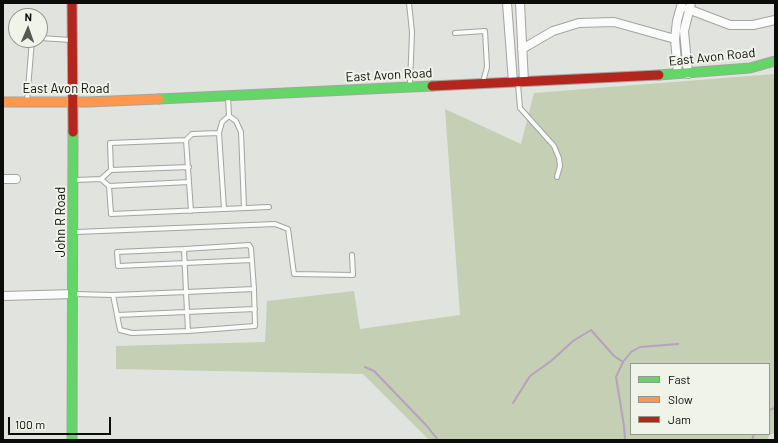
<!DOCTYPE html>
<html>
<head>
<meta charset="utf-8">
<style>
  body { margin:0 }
  #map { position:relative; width:778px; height:443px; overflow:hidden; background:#e1e3de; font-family:Barlow,sans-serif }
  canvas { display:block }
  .frame { position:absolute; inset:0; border:4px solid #0c0d0a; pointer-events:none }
  .legend { position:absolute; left:630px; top:363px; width:140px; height:72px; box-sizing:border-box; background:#eff3e8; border:1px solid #94978f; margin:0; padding:5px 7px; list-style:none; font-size:12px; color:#0c0d0a }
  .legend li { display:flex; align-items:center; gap:8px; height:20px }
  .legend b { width:20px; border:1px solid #94978f }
  .north { position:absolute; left:8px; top:8px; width:40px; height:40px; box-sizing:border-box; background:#eff3e8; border:1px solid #94978f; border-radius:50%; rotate:2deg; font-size:11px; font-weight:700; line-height:16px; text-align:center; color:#0c0d0a }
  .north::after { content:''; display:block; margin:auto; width:14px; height:18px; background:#575854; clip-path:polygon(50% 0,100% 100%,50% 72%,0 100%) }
  .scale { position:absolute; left:8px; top:417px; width:103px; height:18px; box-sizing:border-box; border:2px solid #0c0d0a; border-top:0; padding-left:5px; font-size:12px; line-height:14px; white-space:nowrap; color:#0c0d0a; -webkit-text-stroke:3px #eff3e8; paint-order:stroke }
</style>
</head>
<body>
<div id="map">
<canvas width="778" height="443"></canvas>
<div class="frame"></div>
<ul class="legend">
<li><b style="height:5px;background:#63d668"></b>Fast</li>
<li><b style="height:5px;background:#ff974d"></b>Slow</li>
<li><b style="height:5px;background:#b3261e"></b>Jam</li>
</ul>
<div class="north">N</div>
<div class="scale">100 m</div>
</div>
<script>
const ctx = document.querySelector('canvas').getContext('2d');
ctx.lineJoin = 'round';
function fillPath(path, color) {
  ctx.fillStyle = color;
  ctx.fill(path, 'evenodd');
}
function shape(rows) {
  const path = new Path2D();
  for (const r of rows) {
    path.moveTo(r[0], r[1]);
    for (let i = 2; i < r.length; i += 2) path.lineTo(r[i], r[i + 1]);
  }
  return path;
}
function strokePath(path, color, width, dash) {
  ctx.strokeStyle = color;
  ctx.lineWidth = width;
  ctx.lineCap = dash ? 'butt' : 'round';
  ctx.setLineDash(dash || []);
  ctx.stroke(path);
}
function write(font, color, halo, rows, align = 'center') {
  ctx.font = font + ' Barlow,sans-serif';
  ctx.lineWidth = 4;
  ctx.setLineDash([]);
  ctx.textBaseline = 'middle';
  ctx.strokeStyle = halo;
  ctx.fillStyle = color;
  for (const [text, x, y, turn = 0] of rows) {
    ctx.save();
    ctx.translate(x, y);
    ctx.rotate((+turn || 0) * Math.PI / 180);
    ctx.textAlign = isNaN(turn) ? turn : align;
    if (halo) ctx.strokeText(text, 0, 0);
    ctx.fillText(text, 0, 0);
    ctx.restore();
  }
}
fillPath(shape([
  [775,74,775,433,769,435,768,440,429,440,363,374,116,369,116,346,265,342,267,301,354,291,360,329,460,315,445,109,521,144,534,93],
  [631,364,769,364,769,434,631,434]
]), '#c4cfb3');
strokePath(shape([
  [365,367,374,371,426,425,438,440],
  [513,403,530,376,551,361,573,341,591,330,614,356,623,362],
  [769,410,775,408],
  [625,440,624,426,616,377,623,362,631,352,640,347,678,344],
  [752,440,754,434]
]), '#b5a2be', 2);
const lane = shape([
  [409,3,412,32,410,85],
  [455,33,485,31,487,67,483,82],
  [40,38,71,40],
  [518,84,520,108,554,146,559,158,560,166,557,177],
  [228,97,229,116,236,121,241,132,244,208],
  [27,101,32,40],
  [219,133,222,122,229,116],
  [186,140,191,211],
  [111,170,189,167],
  [101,179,111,170,110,143,186,140,192,134,219,133,224,209],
  [76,180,101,179,109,186,111,214,269,207],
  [109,186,189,182],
  [76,232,275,224,288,229,294,274,353,275,352,255],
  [184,249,117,252,118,266,252,260],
  [74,294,113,295,186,292,254,289,255,326,188,331,186,292,184,249,249,245,251,248,254,289],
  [113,295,120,330,132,333,188,331],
  [117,315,255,309]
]);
const street = shape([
  [507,3,513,82],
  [520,3,524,82],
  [688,9,730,25,753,25,775,20],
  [522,49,553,31,579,23,614,22,675,39],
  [678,74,675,39,677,21,682,3],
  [688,74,684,31,691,3],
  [3,179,16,179],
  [3,296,74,294]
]);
const fast = shape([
  [659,75,750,68,775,61],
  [159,99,432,86],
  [72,440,73,132]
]);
const slow = shape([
  [3,102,88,102,159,99]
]);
const jam = shape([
  [72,3,73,132],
  [432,86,659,75]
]);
strokePath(lane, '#a3a4a0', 6);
strokePath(street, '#a3a4a0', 10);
strokePath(fast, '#a3a4a0', 11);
strokePath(slow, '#a3a4a0', 11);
strokePath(jam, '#a3a4a0', 11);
strokePath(lane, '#fafbfa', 4);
strokePath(street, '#fafbfa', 8);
strokePath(fast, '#63d668', 9);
strokePath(slow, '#ff974d', 9);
strokePath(jam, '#b3261e', 9);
write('13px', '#0c0d0a', '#eff3e8', [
  ["East Avon Road",712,57,-6],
  ["East Avon Road",389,75,-3],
  ["East Avon Road",66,89],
  ["John R Road",61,222,-90]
]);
</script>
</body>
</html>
